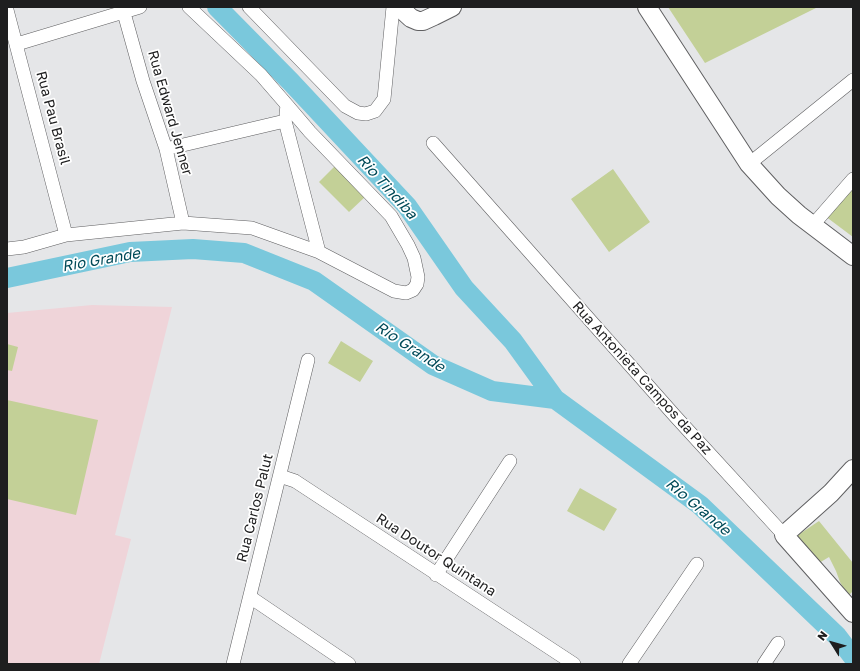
<!DOCTYPE html>
<html>
<head>
<meta charset="utf-8">
<style>
  body { margin:0 }
  #map { position:relative; width:860px; height:671px; overflow:hidden; background:#e5e6e8; font-family:"Golos Text",sans-serif }
  canvas { display:block }
  .frame { position:absolute; inset:0; border:8px solid #1e1e1f; pointer-events:none }
  .north { position:absolute; left:812px; top:623px; width:40px; height:40px; -webkit-text-stroke:3px #fff; paint-order:stroke; rotate:307deg; font-size:11px; font-weight:700; line-height:16px; text-align:center; color:#1e1e1f }
  .north::after { content:''; display:block; margin:auto; width:14px; height:18px; background:#1e1e1f; clip-path:polygon(50% 0,100% 100%,50% 72%,0 100%) }
</style>
</head>
<body>
<div id="map">
<canvas width="860" height="671"></canvas>
<div class="frame"></div>
<div class="north">N</div>
</div>
<script>
const ctx = document.querySelector('canvas').getContext('2d');
ctx.lineJoin = 'round';
function fillPath(path, color) {
  ctx.fillStyle = color;
  ctx.fill(path, 'evenodd');
}
function shape(rows) {
  const path = new Path2D();
  for (const r of rows) {
    path.moveTo(r[0], r[1]);
    for (let i = 2; i < r.length; i += 2) path.lineTo(r[i], r[i + 1]);
  }
  return path;
}
function strokePath(path, color, width, dash) {
  ctx.strokeStyle = color;
  ctx.lineWidth = width;
  ctx.lineCap = dash ? 'butt' : 'round';
  ctx.setLineDash(dash || []);
  ctx.stroke(path);
}
function write(font, color, halo, rows, align = 'center') {
  ctx.font = font + ' "Golos Text",sans-serif';
  ctx.lineWidth = 3.5;
  ctx.setLineDash([]);
  ctx.textBaseline = 'middle';
  ctx.strokeStyle = halo;
  ctx.fillStyle = color;
  for (const [text, x, y, turn = 0] of rows) {
    ctx.save();
    ctx.translate(x, y);
    ctx.rotate((+turn || 0) * Math.PI / 180);
    ctx.textAlign = isNaN(turn) ? turn : align;
    if (halo) ctx.strokeText(text, 0, 0);
    ctx.fillText(text, 0, 0);
    ctx.restore();
  }
}
fillPath(shape([
  [92,305,172,307,115,535,131,539,99,664,7,664,7,313]
]), '#efd4d9');
fillPath(shape([
  [668,7,818,7,705,63],
  [336,165,366,196,349,212,319,182],
  [613,169,650,222,609,252,571,199],
  [853,184,853,237,825,216],
  [341,341,373,361,360,382,328,363],
  [7,344,18,347,12,371,7,370],
  [7,400,98,420,76,515,7,499],
  [580,488,617,509,604,531,567,511],
  [819,521,853,563,853,591,848,596,840,582,836,571,829,557,819,563,795,537]
]), '#c3d097');
strokePath(shape([
  [217,7,291,82,407,206,464,288,513,341,555,399],
  [7,278,130,252,193,249,244,253,314,281,433,365,492,391,555,399,700,505,837,636,853,657]
]), '#7ac8dc', 20);
const street = shape([
  [189,7,261,75,287,105,286,114],
  [249,7,345,106,358,113,366,114,375,111,384,99,393,7],
  [7,10,66,235],
  [124,13,143,81,166,149,183,223],
  [17,44,140,7],
  [433,143,675,416,784,535],
  [166,149,285,121,319,252],
  [749,164,853,80],
  [812,226,853,179],
  [7,249,24,247,66,235,183,223,252,228,319,252,394,291,406,293,413,290,417,284,418,277,414,258,408,245,391,216,310,132,287,105],
  [280,476,295,481,574,664],
  [436,575,510,461],
  [250,597,349,664],
  [233,664,308,360],
  [629,664,697,564],
  [764,664,778,643]
]);
const secondary = shape([
  [399,7,411,18,418,21,423,21,434,16,452,7],
  [647,7,749,164,778,196,799,215,853,256],
  [853,469,831,493,784,535,853,613]
]);
strokePath(street, '#5f5f61', 14);
strokePath(secondary, '#5f5f61', 20);
strokePath(street, '#fff', 13);
strokePath(secondary, '#fff', 18);
write('14px', '#1e1e1f', '#fff', [
  ["Rua Edward Jenner",170,113,74],
  ["Rua Pau Brasil",53,118,75],
  ["Rua Antonieta Campos da Paz",642,378,48],
  ["Rua Carlos Palut",255,508,-76],
  ["Rua Doutor Quintana",436,555,33]
]);
write('italic 15px', '#004a58', '#fff', [
  ["Rio Tindiba",387,187,48],
  ["Rio Grande",101,260,-10],
  ["Rio Grande",410,347,33],
  ["Rio Grande",698,507,40]
]);
</script>
</body>
</html>
